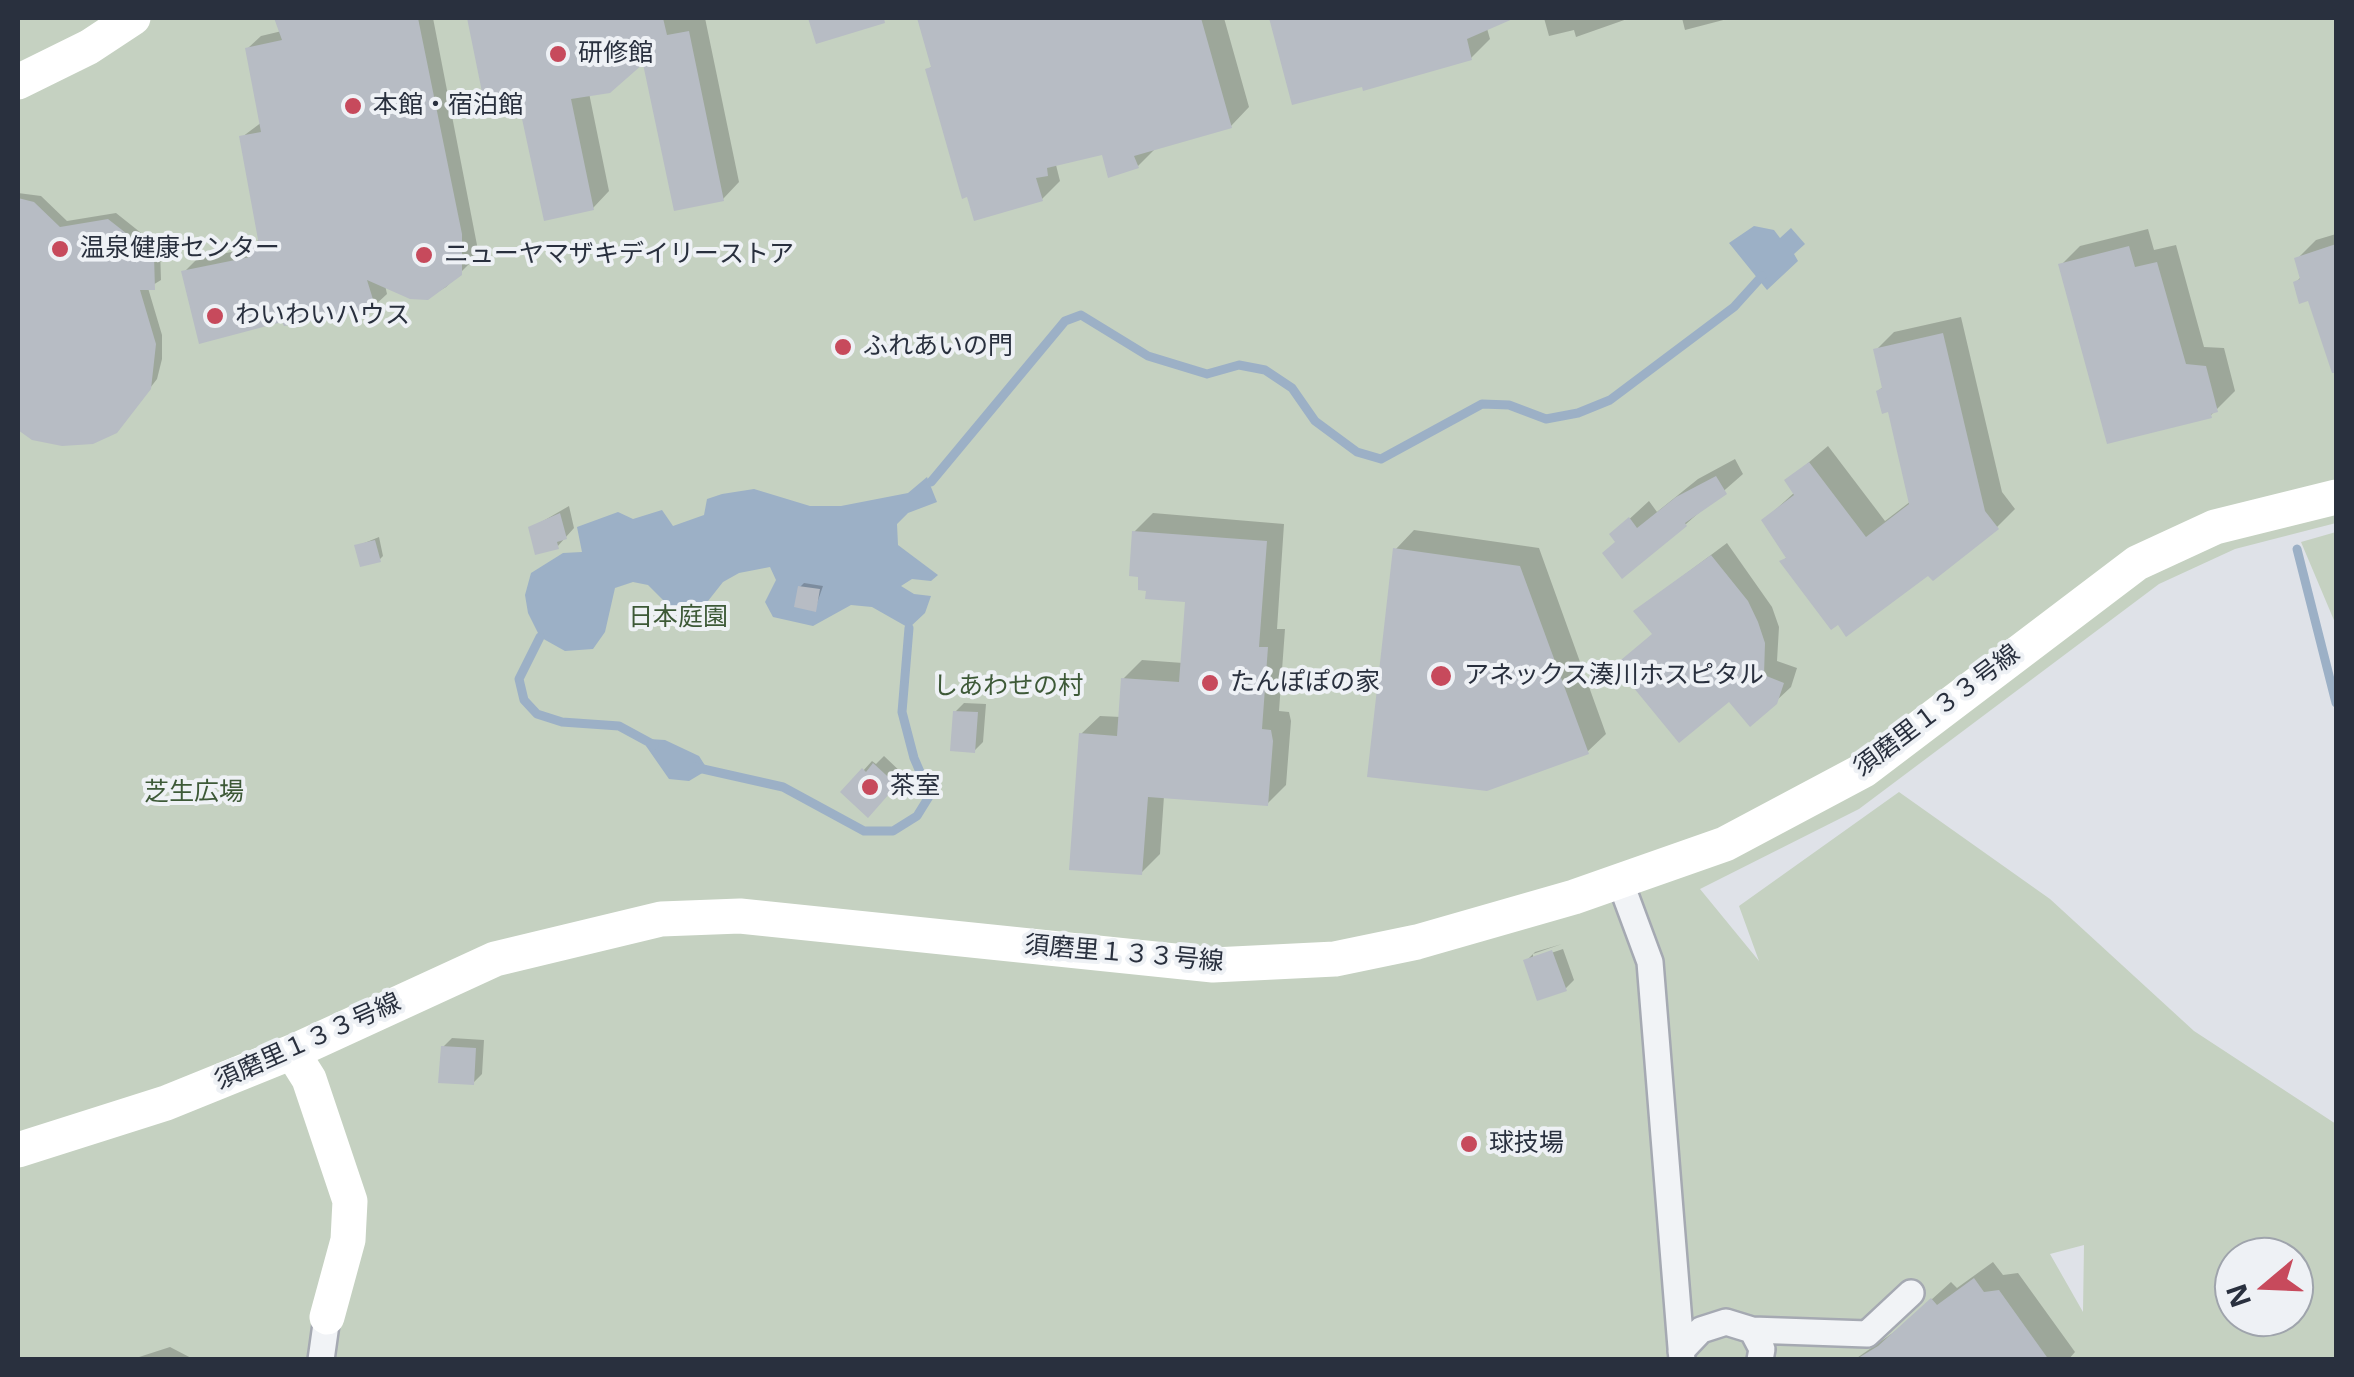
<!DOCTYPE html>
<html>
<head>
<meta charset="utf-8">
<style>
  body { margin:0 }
  #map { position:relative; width:2354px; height:1377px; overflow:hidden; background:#dfe2e8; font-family:"Open Sans",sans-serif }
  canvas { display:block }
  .frame { position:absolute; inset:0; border:20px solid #29303e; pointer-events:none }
  .north { position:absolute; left:2214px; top:1237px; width:100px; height:100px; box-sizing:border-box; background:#eef1f5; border:2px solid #9fa4ac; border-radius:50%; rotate:251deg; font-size:28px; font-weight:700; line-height:40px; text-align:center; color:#29303e }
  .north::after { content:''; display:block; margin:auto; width:35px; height:45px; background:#c74a5c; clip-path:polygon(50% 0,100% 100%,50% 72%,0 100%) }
</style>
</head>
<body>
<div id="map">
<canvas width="2354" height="1377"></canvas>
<div class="frame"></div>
<div class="north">N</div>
</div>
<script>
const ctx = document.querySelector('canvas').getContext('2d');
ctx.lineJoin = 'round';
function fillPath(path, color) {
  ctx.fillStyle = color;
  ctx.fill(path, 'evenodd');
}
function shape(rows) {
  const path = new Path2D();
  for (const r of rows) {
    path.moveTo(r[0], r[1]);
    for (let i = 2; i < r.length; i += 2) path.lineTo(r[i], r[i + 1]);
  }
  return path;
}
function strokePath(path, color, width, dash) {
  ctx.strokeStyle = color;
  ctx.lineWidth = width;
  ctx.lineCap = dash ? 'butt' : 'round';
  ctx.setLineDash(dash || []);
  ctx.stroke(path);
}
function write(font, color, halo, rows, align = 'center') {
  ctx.font = font + ' "Open Sans","Noto Sans JP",sans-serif';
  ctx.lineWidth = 8;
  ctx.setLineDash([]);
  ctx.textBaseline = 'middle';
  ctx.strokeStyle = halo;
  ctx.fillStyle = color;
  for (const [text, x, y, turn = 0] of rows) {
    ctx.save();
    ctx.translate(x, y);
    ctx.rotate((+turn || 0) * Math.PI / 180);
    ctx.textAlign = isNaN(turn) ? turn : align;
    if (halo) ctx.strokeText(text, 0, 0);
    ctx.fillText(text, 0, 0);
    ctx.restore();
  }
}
fillPath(shape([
  [18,18,2336,18,2336,523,2235,549,2159,584,1859,809,1700,889,1759,961,1739,906,1899,792,2050,899,2194,1031,2336,1124,2336,1359,18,1359],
  [2084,1245,2083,1312,2050,1254],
  [2234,1257,2294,1257,2294,1317,2234,1317],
  [2336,532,2336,625,2301,542]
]), '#c5d1c1');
fillPath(shape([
  [1754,226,1774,230,1780,238,1791,228,1805,244,1794,254,1798,261,1767,290,1729,243],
  [927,477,937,502,908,513,897,524,898,545,938,575,931,581,912,579,901,586,914,594,931,596,925,613,909,628,872,607,851,605,813,626,773,617,765,602,776,580,770,567,739,573,723,582,708,601,675,612,648,585,633,582,615,588,605,632,593,649,565,651,540,637,528,613,525,595,531,573,563,553,582,552,577,527,618,512,633,519,662,510,673,526,704,515,707,499,722,494,754,489,810,506,841,506,908,493],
  [649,739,665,740,699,756,706,767,704,772,689,781,669,779,646,746]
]), '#9cb0c6');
fillPath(shape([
  [277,18,433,18,477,245,474,259,446,287,427,298,385,285,387,294,374,306,184,272,197,259,251,248,260,238,242,137,262,122,248,48,261,36,282,31],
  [469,18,705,18,739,182,723,199,644,59,589,93,609,191,593,208,518,88,485,94],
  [920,18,1224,18,1249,107,1231,126,1157,147,1138,166,1104,152,1056,165,1060,181,1042,199,928,70,933,65],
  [1272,18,1495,18,1486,25,1490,39,1471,58,1294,102],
  [1544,18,1630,18,1576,37,1574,30,1549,36],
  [1682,18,1731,18,1685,30],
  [18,193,41,196,67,221,116,213,160,248,161,280,148,288,162,335,162,359,157,379,124,422,33,437,18,427],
  [2148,229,2154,250,2176,245,2204,347,2224,348,2235,391,2210,416,2061,265,2080,246],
  [2336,234,2336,377,2310,298,2295,283,2302,276,2297,259,2316,240],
  [1961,317,2002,492,2015,509,1997,527,1782,562,1788,556,1764,520,1795,492,1788,480,1828,446,1885,521,1911,501,1890,408,1878,391,1884,386,1876,350,1894,332],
  [1735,459,1743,474,1686,524,1617,541,1612,535,1649,501,1657,512,1698,479],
  [569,506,574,528,557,547,531,528],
  [1153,513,1284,524,1277,629,1285,629,1279,711,1289,712,1291,721,1286,785,1267,804,1164,796,1160,854,1141,873,1081,734,1100,716,1121,717,1123,679,1142,660,1183,663,1188,600,1134,532],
  [1414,530,1539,548,1606,734,1587,752,1396,549],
  [379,537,383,556,380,559,357,546],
  [1727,543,1772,607,1779,627,1777,661,1797,668,1791,687,1775,702,1729,699,1654,633,1636,611],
  [804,583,823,586,815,609,800,587],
  [964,703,986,704,983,742,974,751,955,712],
  [884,756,904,775,868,814,844,792,872,761,876,764],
  [1562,944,1533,954,1533,959,1563,949,1574,980,1565,989,1526,961,1535,952],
  [452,1038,484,1040,482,1074,473,1083,443,1047],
  [1993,1262,2003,1275,2018,1273,2075,1352,2068,1360,1854,1360,1900,1328,1951,1282,1957,1288],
  [170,1347,195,1360,134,1360,136,1358]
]), '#0003');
strokePath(shape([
  [931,482,1065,321,1081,315,1148,356,1207,374,1239,365,1265,370,1292,388,1315,421,1357,452,1381,459,1482,404,1509,405,1546,419,1578,413,1610,400,1734,307,1762,276],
  [2297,549,2336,703],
  [540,637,519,679,524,700,537,714,562,722,619,726,654,745],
  [694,767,783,787,864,831,893,831,917,816,930,795,914,758,902,712,909,628]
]), '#9cb0c6', 9);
fillPath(shape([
  [274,18,418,18,462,234,462,275,428,300,410,299,367,280,376,309,284,326,282,322,199,344,181,271,250,257,247,247,259,245,239,136,261,132,245,48,282,40],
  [467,18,663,18,667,35,689,31,724,201,674,211,643,64,610,93,571,99,594,210,544,221,516,91,483,97],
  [808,18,884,18,885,23,816,44],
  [917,18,1201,18,1232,128,1134,156,1139,168,1108,178,1102,155,1047,168,1048,176,1036,178,1043,201,974,221,967,197,962,199,925,69,931,67],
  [1269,18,1515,18,1467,39,1472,60,1363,91,1362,87,1292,105],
  [18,198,34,202,60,227,108,219,154,255,155,290,140,290,156,344,151,389,117,433,93,444,62,446,32,440,18,430],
  [2336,244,2336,373,2332,373,2308,301,2299,304,2293,282,2300,279,2294,258],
  [2129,246,2135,267,2157,262,2186,364,2206,366,2218,412,2211,414,2212,418,2107,444,2058,264],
  [1943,333,1985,511,1999,529,1933,581,1928,576,1846,637,1838,625,1831,630,1779,561,1786,558,1761,520,1794,495,1784,480,1809,462,1866,537,1909,504,1888,412,1882,414,1876,391,1882,388,1873,349],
  [1716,476,1727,494,1685,523,1687,526,1622,579,1602,553,1615,542,1609,534,1629,517,1637,528,1676,497],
  [560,513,567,539,557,542,559,549,535,555,528,527],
  [1132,531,1267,541,1259,647,1268,647,1262,729,1271,730,1273,741,1268,806,1148,797,1142,875,1069,870,1079,733,1117,736,1121,678,1179,682,1185,602,1145,599,1146,591,1138,590,1138,577,1129,576],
  [375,540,381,562,360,567,354,545],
  [1393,548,1520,566,1589,754,1487,791,1367,777],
  [1711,555,1748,601,1758,622,1765,643,1764,675,1784,683,1777,704,1750,727,1729,702,1679,743,1615,665,1652,634,1633,611],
  [798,586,820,589,816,612,794,607],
  [953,711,978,712,975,753,950,751],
  [873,763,897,785,868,818,840,792,862,768,866,772],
  [1552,950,1567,991,1537,1001,1523,960],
  [441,1046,476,1048,474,1085,438,1083],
  [1974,1278,1984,1292,1999,1290,2049,1360,1855,1360,1878,1346,1931,1298,1937,1305]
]), '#b7bcc4');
const street = shape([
  [1620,881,1650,962,1682,1360],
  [1752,1330,1867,1334,1911,1293],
  [1681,1351,1701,1330,1726,1322,1752,1330,1762,1349,1760,1360],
  [321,1360,327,1317]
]);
strokePath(street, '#a5a9b2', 30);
strokePath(street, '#f1f3f6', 25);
strokePath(shape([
  [18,82,89,47,133,18],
  [292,1052,309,1079,350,1201,348,1240,327,1317],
  [18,1150,166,1103,297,1050,495,959,661,919,740,916,1213,965,1335,959,1417,942,1574,897,1725,844,1864,770,2137,563,2215,527,2336,497]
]), '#fff', 35);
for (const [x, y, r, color] of [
  [558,54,10,"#c74a5c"],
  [353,106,10,"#c74a5c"],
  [60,249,10,"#c74a5c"],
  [424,255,10,"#c74a5c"],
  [215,316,10,"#c74a5c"],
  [843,347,10,"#c74a5c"],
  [1441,676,12,"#c74a5c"],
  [1210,683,10,"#c74a5c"],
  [870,787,10,"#c74a5c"],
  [1469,1144,10,"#c74a5c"]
]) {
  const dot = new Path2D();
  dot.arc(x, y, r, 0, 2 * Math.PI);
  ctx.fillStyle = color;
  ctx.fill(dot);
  strokePath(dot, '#eef1f5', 4);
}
write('25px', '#29303e', '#eef1f5', [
  ["研修館",578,54],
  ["本館・宿泊館",373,106],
  ["温泉健康センター",80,249],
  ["ニューヤマザキデイリーストア",444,255],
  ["わいわいハウス",235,316],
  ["ふれあいの門",863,347],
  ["アネックス湊川ホスピタル",1464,676],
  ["たんぽぽの家",1230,683],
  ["茶室",890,787],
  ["球技場",1489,1144]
], 'left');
write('25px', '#3d5937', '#eef1f5', [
  ["日本庭園",678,618],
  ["しあわせの村",1008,687],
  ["芝生広場",194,793]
]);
write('25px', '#29303e', '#eef1f5', [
  ["須磨里１３３号線",1937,711,-37],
  ["須磨里１３３号線",1124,954,5],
  ["須磨里１３３号線",308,1042,-24]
]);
</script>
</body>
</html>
